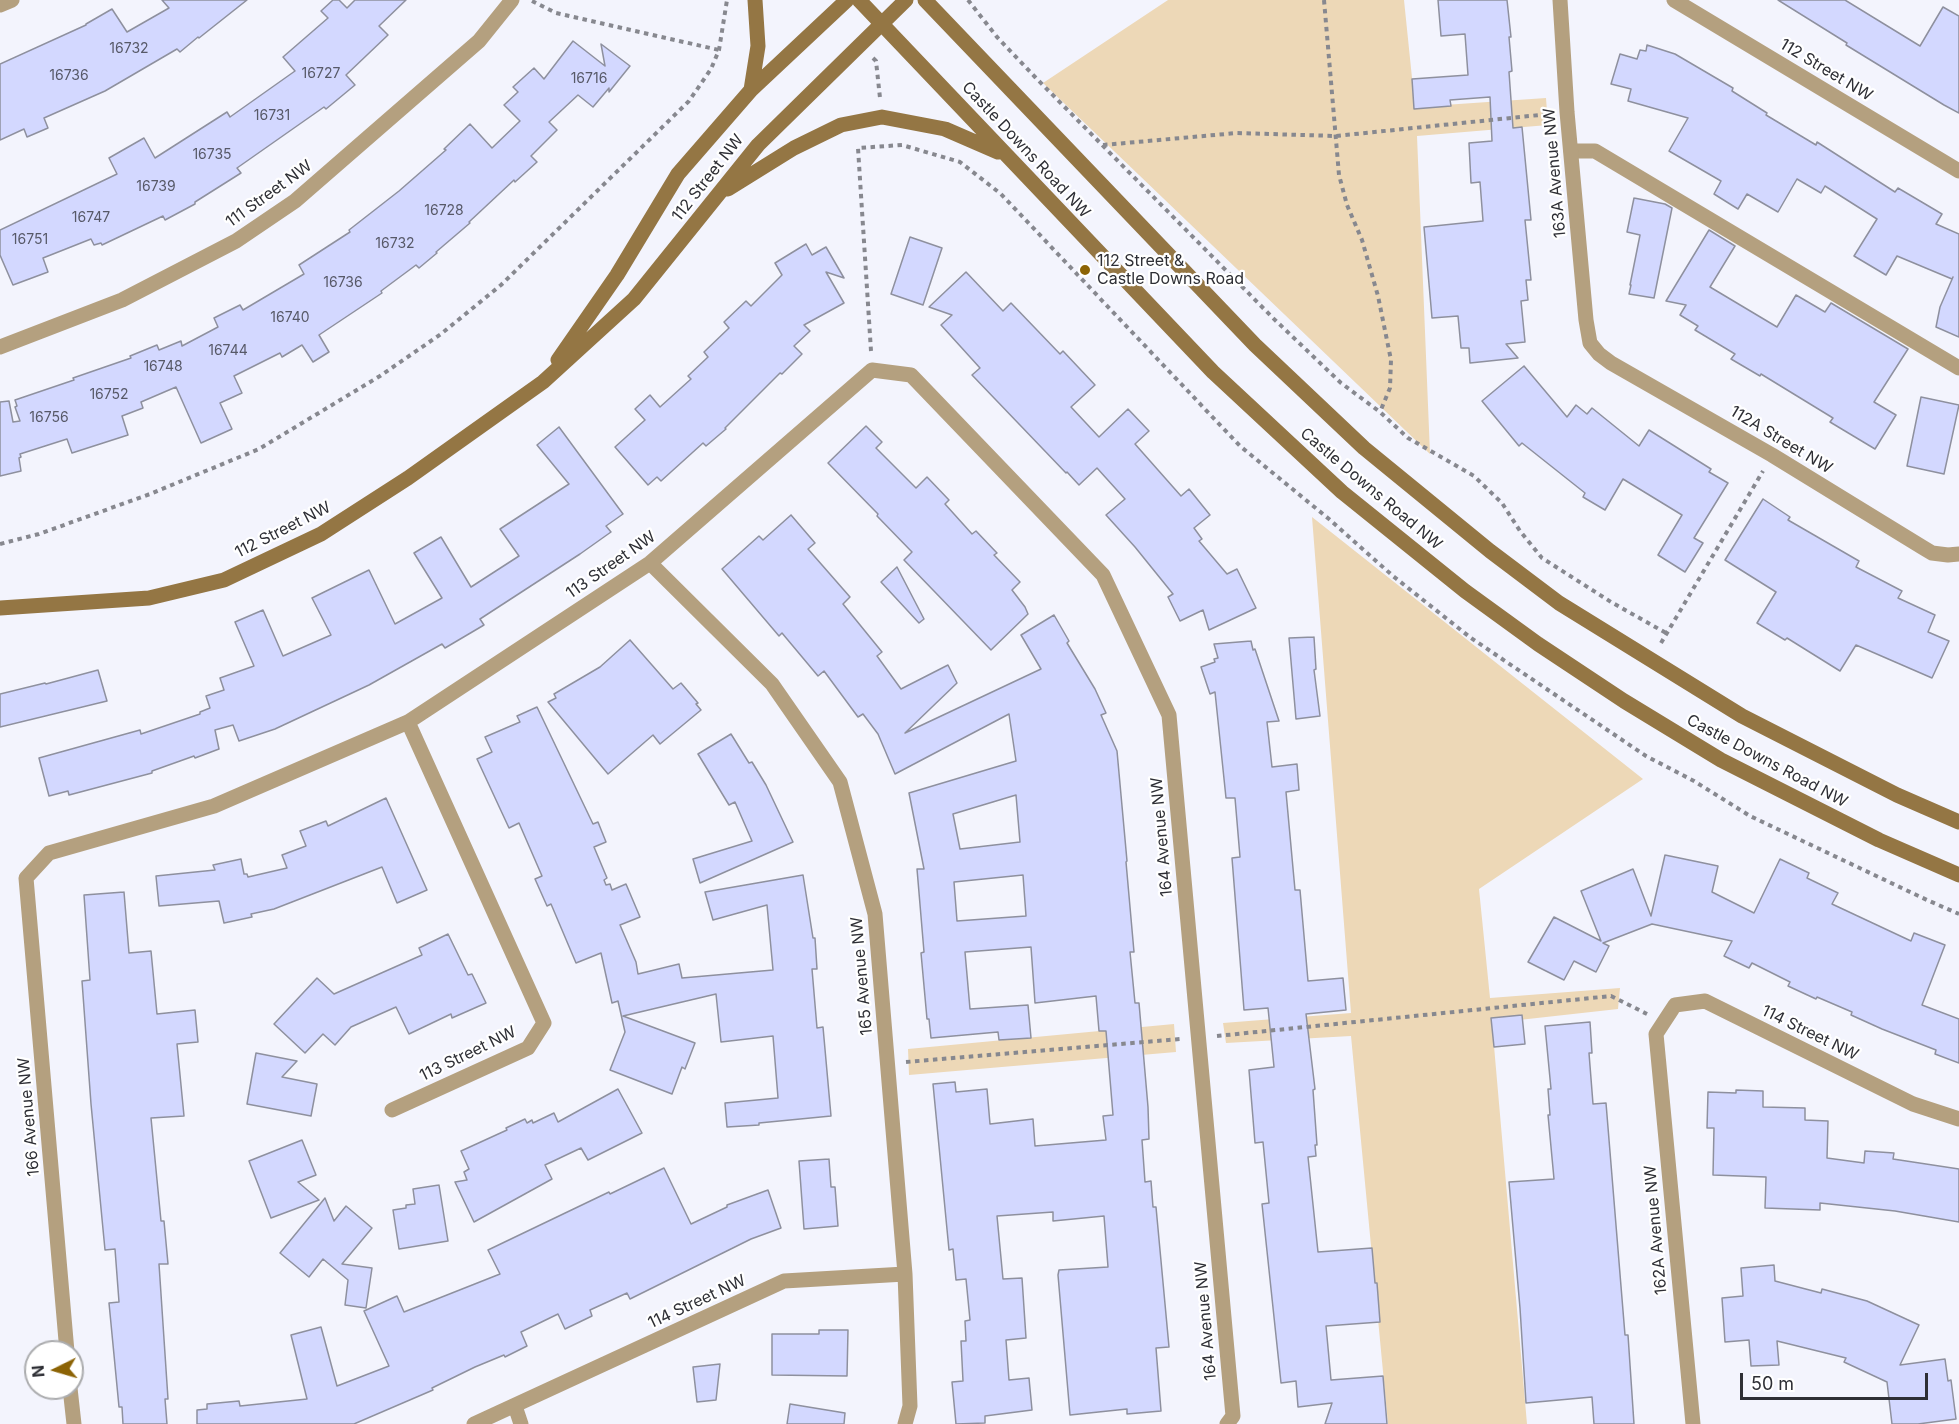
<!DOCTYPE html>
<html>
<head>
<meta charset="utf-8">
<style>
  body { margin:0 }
  #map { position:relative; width:1959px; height:1424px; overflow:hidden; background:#f3f4fd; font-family:Inter,sans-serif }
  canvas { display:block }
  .north { position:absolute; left:24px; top:1340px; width:60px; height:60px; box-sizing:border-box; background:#fff; border:2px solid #abacae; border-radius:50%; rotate:265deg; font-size:16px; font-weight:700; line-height:24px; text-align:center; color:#2e2f35 }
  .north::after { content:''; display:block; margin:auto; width:21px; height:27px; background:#8c6305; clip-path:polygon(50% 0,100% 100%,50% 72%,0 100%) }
  .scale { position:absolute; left:1740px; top:1373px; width:188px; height:27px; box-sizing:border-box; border:3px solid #2e2f35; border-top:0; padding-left:8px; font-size:18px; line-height:21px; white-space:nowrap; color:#2e2f35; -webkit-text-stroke:4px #fff; paint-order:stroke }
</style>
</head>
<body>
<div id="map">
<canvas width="1959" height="1424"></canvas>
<div class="north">N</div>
<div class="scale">50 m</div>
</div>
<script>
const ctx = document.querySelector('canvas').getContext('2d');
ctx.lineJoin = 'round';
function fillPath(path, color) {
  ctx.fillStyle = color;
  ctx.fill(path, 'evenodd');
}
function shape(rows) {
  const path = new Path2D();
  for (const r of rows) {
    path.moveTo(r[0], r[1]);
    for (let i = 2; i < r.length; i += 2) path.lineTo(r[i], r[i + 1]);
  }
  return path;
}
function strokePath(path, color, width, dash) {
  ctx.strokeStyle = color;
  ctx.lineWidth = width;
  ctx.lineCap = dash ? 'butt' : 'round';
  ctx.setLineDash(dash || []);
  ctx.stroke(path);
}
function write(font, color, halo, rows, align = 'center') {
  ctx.font = font + ' Inter,sans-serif';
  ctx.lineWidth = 4.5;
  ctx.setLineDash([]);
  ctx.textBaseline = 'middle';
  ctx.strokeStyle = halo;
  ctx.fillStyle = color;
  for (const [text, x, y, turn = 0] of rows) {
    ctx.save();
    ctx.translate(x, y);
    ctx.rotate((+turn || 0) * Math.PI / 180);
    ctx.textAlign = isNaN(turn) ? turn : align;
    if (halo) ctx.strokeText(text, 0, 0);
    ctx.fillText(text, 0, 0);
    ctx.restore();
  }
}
fillPath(shape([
  [1168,0,1404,0,1415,107,1546,98,1548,125,1417,136,1430,454,1043,83],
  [1312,517,1643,779,1479,889,1490,998,1620,988,1618,1009,1492,1023,1527,1424,1388,1424,1351,1036,1226,1043,1223,1023,1351,1013],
  [1174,1024,1176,1052,909,1075,908,1049]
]), '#edd8b7');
const building = shape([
  [162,0,247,0,199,38,198,37,180,52,177,49,105,91,44,118,48,128,27,137,24,129,0,140,0,64,86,25,86,24,112,9,127,32,169,8,162,0],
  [333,0,339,0,347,8,355,0,406,0,379,26,388,35,346,75,355,85,326,109,324,107,237,168,241,173,195,202,195,204,165,220,163,216,102,245,101,243,94,245,91,239,43,258,48,272,13,285,0,255,0,230,117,174,109,158,144,138,155,158,227,112,230,117,295,71,283,57,328,18,321,11,333,0],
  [1438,0,1507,0,1511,37,1509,37,1512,71,1509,72,1513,128,1522,127,1531,220,1525,220,1531,280,1526,280,1528,300,1521,301,1525,342,1506,344,1518,358,1470,363,1469,348,1461,348,1458,316,1432,318,1424,227,1483,221,1480,182,1471,183,1469,143,1492,141,1490,97,1450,100,1451,106,1414,109,1412,79,1468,75,1465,34,1441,36,1438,0],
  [1778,0,1845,0,1920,46,1943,7,1959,16,1959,113,1944,105,1846,45,1847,43,1778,0],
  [573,41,605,66,601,44,630,66,609,92,609,88,593,107,578,95,549,122,557,130,531,156,537,162,515,182,514,180,469,222,470,223,436,252,437,253,419,268,416,265,381,291,382,293,319,335,329,352,313,362,302,345,282,357,280,353,234,376,242,393,220,403,232,429,201,443,176,387,141,402,143,408,122,416,128,435,72,453,67,439,20,454,21,457,19,458,21,471,0,476,0,402,9,401,13,422,20,421,15,407,17,406,15,400,74,380,73,378,131,358,130,356,157,345,159,350,181,341,182,346,218,327,214,318,240,305,243,310,304,274,299,265,350,232,349,230,399,191,446,150,444,149,470,124,492,148,520,121,504,105,518,92,513,87,534,68,544,79,573,41],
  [1647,45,1675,54,1733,88,1732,91,1767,113,1766,115,1816,145,1817,142,1895,192,1898,188,1942,214,1936,224,1959,234,1959,337,1936,327,1940,307,1953,277,1952,279,1897,256,1886,275,1854,256,1877,219,1825,186,1821,193,1797,179,1778,212,1747,194,1738,209,1714,194,1721,181,1669,151,1688,118,1628,101,1631,89,1611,84,1620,54,1637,59,1640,50,1646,51,1647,45],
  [1634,198,1665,204,1672,208,1654,298,1629,294,1631,285,1630,285,1640,235,1627,232,1634,198],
  [1709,230,1735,246,1710,287,1777,327,1796,295,1825,312,1831,303,1908,349,1874,402,1896,415,1875,449,1830,422,1833,418,1761,374,1760,376,1731,359,1735,354,1695,330,1698,326,1680,315,1686,305,1666,301,1709,230],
  [910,237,942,248,923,305,891,294,910,237],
  [806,244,812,255,826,247,844,278,826,272,844,303,804,325,810,331,794,346,802,354,782,374,780,373,725,428,726,429,706,446,703,443,661,481,657,477,648,485,615,447,645,420,635,409,650,395,660,407,691,379,688,376,708,357,704,352,729,328,724,322,746,301,751,306,782,275,775,263,806,244],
  [966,272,1003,311,1011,303,1060,354,1063,351,1095,385,1071,407,1099,437,1128,409,1149,431,1135,444,1181,496,1189,489,1210,515,1194,528,1202,539,1199,541,1227,574,1237,569,1256,608,1209,630,1203,610,1180,621,1168,597,1173,594,1135,547,1106,515,1125,499,1097,468,1079,485,1067,472,1066,473,972,375,980,368,941,325,952,315,929,307,966,272],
  [1524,366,1567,417,1576,405,1587,414,1592,408,1639,446,1649,430,1711,469,1709,472,1728,483,1694,538,1703,543,1685,572,1658,555,1682,515,1623,479,1605,510,1583,497,1585,493,1522,443,1519,446,1482,401,1524,366],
  [1921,397,1959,405,1944,474,1907,466,1921,397],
  [866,426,882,442,876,448,916,488,927,477,949,500,945,504,972,534,976,531,997,553,994,555,1020,582,1012,590,1025,607,1028,614,991,650,904,560,912,552,877,516,878,514,828,463,866,426],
  [559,427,623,514,606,526,611,532,580,554,480,619,484,625,445,648,442,644,369,685,275,729,239,741,233,725,215,730,219,749,195,758,194,756,152,771,152,773,69,795,68,791,49,796,39,758,140,730,141,734,200,714,200,712,210,708,206,696,224,690,220,678,254,666,235,622,263,610,283,656,331,635,312,598,369,570,395,624,442,598,414,553,441,537,471,587,519,556,500,529,569,484,537,445,559,427],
  [1763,499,1790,517,1788,520,1859,561,1856,567,1902,591,1898,598,1935,615,1928,632,1949,641,1932,678,1856,645,1840,671,1787,638,1785,640,1757,623,1776,592,1725,560,1763,499],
  [791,515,815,543,808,549,850,597,843,604,882,652,877,656,901,689,948,665,957,683,905,733,1041,669,1021,635,1054,615,1069,641,1067,643,1095,689,1106,713,1101,715,1117,751,1127,861,1126,862,1134,952,1130,952,1135,1003,1139,1003,1148,1107,1149,1139,1142,1140,1145,1182,1151,1181,1153,1207,1156,1207,1169,1347,1156,1348,1161,1411,1127,1414,1127,1409,1070,1415,1058,1275,1059,1270,1108,1267,1104,1216,1053,1221,1053,1212,997,1216,1003,1279,1022,1278,1026,1338,1006,1340,1009,1380,1029,1378,1032,1410,985,1416,985,1423,956,1424,952,1382,963,1381,961,1341,966,1341,965,1321,970,1320,966,1279,956,1280,953,1249,949,1250,933,1084,955,1082,956,1092,987,1089,990,1124,1033,1119,1035,1146,1106,1140,1103,1116,1113,1115,1106,1031,1099,1031,1096,996,1035,1003,1031,947,965,952,970,1009,1028,1005,1031,1038,999,1040,998,1032,931,1038,929,1019,927,1019,921,953,924,952,917,869,924,869,909,793,1016,761,1009,714,895,774,878,734,863,714,858,717,824,671,818,676,782,633,779,636,722,569,759,536,763,540,791,515],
  [1016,795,1020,842,960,849,953,814,1016,795],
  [1023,875,1026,916,957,921,954,882,1023,875],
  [897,567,924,619,919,623,881,582,897,567],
  [1314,637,1316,669,1314,670,1320,716,1296,719,1289,638,1314,637],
  [630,640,673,689,681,683,698,703,696,704,701,710,660,744,653,735,608,774,548,702,556,698,554,694,600,667,630,640],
  [1251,641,1253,650,1255,649,1279,721,1267,722,1272,767,1297,764,1299,790,1286,792,1295,890,1300,890,1308,981,1343,978,1346,1010,1306,1014,1315,1089,1313,1090,1317,1145,1315,1145,1316,1156,1308,1157,1318,1252,1372,1248,1375,1283,1377,1283,1380,1322,1326,1326,1331,1380,1383,1376,1387,1424,1325,1424,1332,1403,1298,1407,1296,1381,1281,1383,1262,1204,1269,1203,1263,1142,1255,1143,1249,1070,1274,1067,1268,1008,1244,1010,1232,858,1240,857,1235,798,1226,798,1215,692,1210,694,1201,667,1215,662,1214,659,1218,658,1214,644,1251,641],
  [98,670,107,701,0,727,0,694,45,683,46,684,98,670],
  [537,707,593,824,598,822,606,842,594,847,607,878,604,880,606,885,610,884,612,890,626,884,640,917,620,925,636,962,638,974,679,964,682,978,773,970,767,905,713,920,705,892,803,875,813,938,815,938,817,969,812,969,817,1028,823,1027,831,1116,759,1123,759,1125,727,1127,725,1103,778,1098,773,1036,721,1042,716,994,623,1016,695,1043,685,1069,682,1067,672,1094,610,1070,625,1032,618,1001,612,1003,601,953,576,963,551,904,547,906,535,879,542,876,519,823,509,828,477,759,492,752,485,737,520,722,517,716,537,707],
  [731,734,749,763,752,762,766,785,793,842,700,883,693,859,752,841,735,802,729,805,698,754,731,734],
  [386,798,427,890,397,903,382,867,274,909,251,914,252,917,224,923,219,901,159,906,156,876,215,870,213,865,241,859,244,874,247,874,248,877,287,868,282,855,306,846,300,831,326,821,328,826,386,798],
  [1665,855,1718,866,1712,892,1754,913,1780,859,1809,873,1807,878,1838,893,1832,904,1911,941,1914,933,1945,945,1922,1005,1959,1019,1959,1063,1935,1054,1936,1050,1882,1029,1851,1015,1852,1012,1817,997,1816,999,1788,986,1790,982,1752,963,1749,968,1724,956,1732,941,1652,924,1603,943,1609,946,1596,972,1574,961,1564,980,1528,962,1554,917,1601,941,1581,891,1633,869,1651,916,1665,855],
  [124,892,129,953,151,951,157,1014,195,1010,198,1042,177,1044,184,1116,151,1118,161,1221,164,1221,168,1264,159,1264,168,1399,165,1399,167,1424,123,1424,122,1407,119,1407,109,1303,119,1302,115,1249,105,1250,91,1104,82,981,90,980,84,895,124,892],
  [448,934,468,975,472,974,486,1003,452,1018,451,1014,409,1034,396,1007,351,1027,335,1045,323,1034,305,1053,274,1024,317,978,334,994,422,955,419,948,448,934],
  [1522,1015,1525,1044,1494,1047,1491,1018,1522,1015],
  [1590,1022,1592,1053,1589,1053,1593,1104,1606,1103,1625,1335,1628,1335,1634,1424,1594,1424,1592,1397,1526,1403,1520,1308,1509,1182,1554,1179,1548,1115,1550,1115,1548,1089,1551,1089,1545,1026,1590,1022],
  [256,1053,297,1061,282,1077,317,1084,311,1116,247,1104,256,1053],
  [618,1089,642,1133,588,1160,581,1148,545,1165,552,1179,474,1222,455,1182,467,1180,464,1172,469,1169,461,1151,507,1130,506,1128,525,1119,527,1123,532,1120,533,1123,554,1113,558,1122,618,1089],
  [1736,1090,1763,1091,1763,1107,1805,1108,1805,1120,1828,1121,1827,1158,1864,1163,1865,1151,1894,1153,1893,1159,1959,1169,1959,1222,1895,1211,1820,1203,1820,1210,1765,1208,1766,1177,1713,1175,1714,1128,1707,1128,1708,1092,1736,1093,1736,1090],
  [302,1140,316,1175,298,1182,319,1200,271,1218,249,1161,302,1140],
  [829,1159,831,1187,835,1187,838,1226,804,1229,799,1161,829,1159],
  [664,1168,691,1224,727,1207,727,1205,768,1190,781,1228,751,1239,630,1299,627,1293,590,1310,592,1316,565,1329,558,1314,521,1332,527,1346,505,1357,504,1355,475,1367,432,1388,433,1390,354,1424,197,1424,197,1410,207,1409,207,1404,239,1401,240,1406,307,1399,291,1335,321,1327,337,1386,389,1366,364,1311,397,1296,404,1312,500,1274,488,1250,609,1192,610,1194,664,1168],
  [439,1185,448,1241,399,1249,393,1210,406,1208,406,1205,415,1204,413,1189,439,1185],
  [325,1198,334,1221,346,1206,372,1228,342,1264,372,1268,366,1308,345,1305,348,1280,323,1259,309,1277,280,1253,325,1198],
  [1774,1265,1775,1281,1821,1293,1822,1289,1867,1301,1919,1325,1900,1365,1945,1359,1948,1381,1951,1380,1956,1419,1918,1424,1892,1424,1887,1382,1844,1362,1846,1358,1777,1341,1779,1365,1751,1366,1749,1340,1725,1342,1722,1298,1743,1296,1741,1268,1774,1265],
  [819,1330,848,1330,847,1376,772,1375,772,1334,819,1334,819,1330],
  [720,1364,716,1400,697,1402,693,1367,720,1364],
  [790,1404,845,1413,844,1424,787,1424,790,1404]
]);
fillPath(building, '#d3d8ff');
strokePath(building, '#8e909e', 1.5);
strokePath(shape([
  [968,0,997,37,1035,77,1273,318,1341,383,1380,412,1408,438,1474,476,1502,503,1520,531,1542,558,1611,602,1666,633],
  [1324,0,1339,175,1347,205,1362,240,1378,296,1391,360,1390,388,1380,412],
  [532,1,556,13,719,50],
  [873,58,876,61,880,98],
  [1103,145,1237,133,1336,136,1549,114],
  [871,351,858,148,902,145,960,162,1001,194,1240,446,1329,519,1393,576,1471,638,1646,756,1694,781,1750,816,1927,900,1959,914],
  [0,544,39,534,150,494,259,449,380,376,441,334,501,285,689,101,711,69,719,50,727,0],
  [1661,643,1763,471],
  [1217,1036,1611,996,1647,1014],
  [906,1062,1180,1039]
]), '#87888f', 4, [4.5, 4.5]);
strokePath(shape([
  [1571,151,1595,151,1959,368]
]), '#b4a07f', 15);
strokePath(shape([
  [1560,0,1567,112,1586,320,1590,343,1599,354,1611,363,1772,455,1922,547,1932,553,1948,555,1959,554],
  [1674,0,1959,171],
  [0,5,12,0],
  [0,347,122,300,236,241,295,201,479,41,512,0],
  [650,563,772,684,840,782,875,914,905,1274,910,1406,905,1424],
  [392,1110,528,1048,544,1023,408,722],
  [67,1352,26,878,49,853,214,806,408,722,650,563,872,370,911,375,1103,575,1169,715,1233,1416,1227,1424],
  [70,1388,74,1424],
  [515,1406,521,1424],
  [474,1424,784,1281,905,1274],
  [1693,1424,1656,1034,1675,1005,1705,1001,1913,1104,1959,1119]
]), '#b4a07f', 15);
strokePath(shape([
  [859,0,1213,372,1342,492,1465,591,1538,644,1624,701,1721,760,1879,840,1959,875],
  [925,0,1255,345,1364,448,1490,551,1559,603,1742,716,1897,795,1959,822],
  [751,90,758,46,755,0],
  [728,189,794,148,841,125,882,117,945,129,998,152],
  [558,360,617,275,678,174,751,90,847,0],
  [0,608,149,598,224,580,321,534,408,478,543,382,634,299,758,145,906,0]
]), '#947644', 15);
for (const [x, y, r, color] of [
  [1085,270,6,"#8c6305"]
]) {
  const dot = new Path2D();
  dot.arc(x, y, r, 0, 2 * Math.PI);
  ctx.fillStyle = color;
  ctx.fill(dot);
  strokePath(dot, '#fff', 2);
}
write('14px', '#575968', null, [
  ["16732",129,49],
  ["16727",321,74],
  ["16736",69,76],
  ["16716",589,79],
  ["16731",272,116],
  ["16735",212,155],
  ["16739",156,187],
  ["16728",444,211],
  ["16747",91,218],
  ["16751",30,240],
  ["16732",395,244],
  ["16736",343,283],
  ["16740",290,318],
  ["16744",228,351],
  ["16748",163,367],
  ["16752",109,395],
  ["16756",49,418]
]);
write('16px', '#2e2f35', '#fff', [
  ["112 Street NW",1826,70,31],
  ["Castle Downs Road NW",1026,150,47],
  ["163A Avenue NW",1555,173,-95],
  ["112 Street NW",708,178,-52],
  ["111 Street NW",269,194,-36],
  ["112A Street NW",1781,440,31],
  ["Castle Downs Road NW",1371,489,40],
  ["112 Street NW",283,530,-27],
  ["113 Street NW",611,565,-35],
  ["Castle Downs Road NW",1767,761,28],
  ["164 Avenue NW",1162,837,-95],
  ["165 Avenue NW",862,976,-95],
  ["114 Street NW",1810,1033,26],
  ["113 Street NW",468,1054,-26],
  ["166 Avenue NW",29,1117,-95],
  ["162A Avenue NW",1656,1230,-95],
  ["114 Street NW",697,1302,-25],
  ["164 Avenue NW",1206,1321,-95]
]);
write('16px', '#2e2f35', '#fff', [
  ["112 Street &",1097,261],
  ["Castle Downs Road",1097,279]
], 'left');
</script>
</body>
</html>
